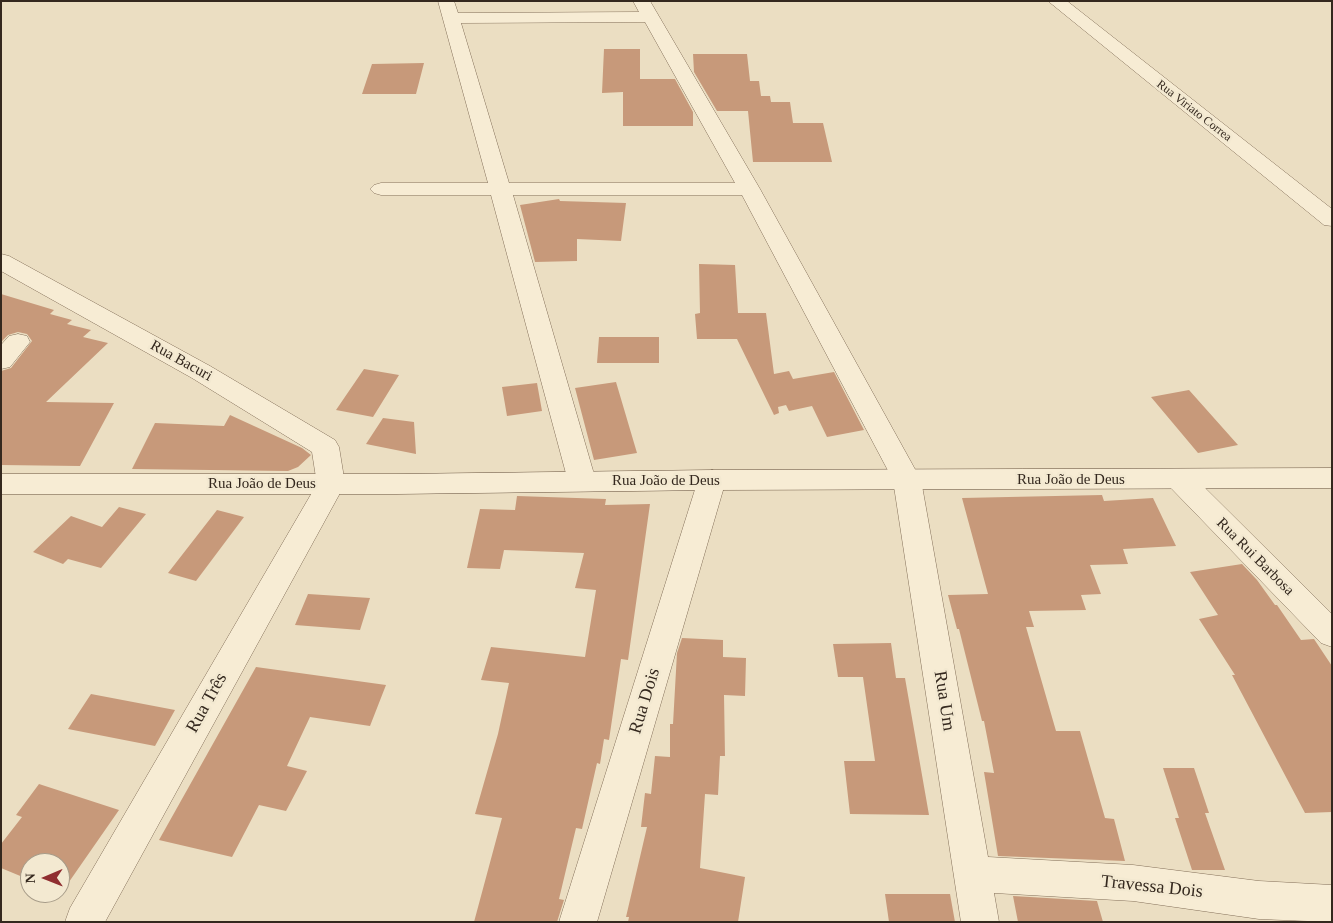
<!DOCTYPE html>
<html>
<head>
<meta charset="utf-8">
<style>
  body { margin:0 }
  #map { position:relative; width:1333px; height:923px; overflow:hidden; background:#ebdec2; font-family:Georgia,serif }
  canvas { display:block }
  .frame { position:absolute; inset:0; border:2px solid #34281e; pointer-events:none }
  .north { position:absolute; left:20px; top:853px; width:50px; height:50px; box-sizing:border-box; background:#f3e9d1; border:1px solid #a79c89; border-radius:50%; rotate:269deg; font-size:14px; font-weight:700; line-height:20px; text-align:center; color:#34281e }
  .north::after { content:''; display:block; margin:auto; width:18px; height:22px; background:#902e30; clip-path:polygon(50% 0,100% 100%,50% 72%,0 100%) }
</style>
</head>
<body>
<div id="map">
<canvas width="1333" height="923"></canvas>
<div class="frame"></div>
<div class="north">N</div>
</div>
<script>
const ctx = document.querySelector('canvas').getContext('2d');
ctx.lineJoin = 'round';
function fillPath(path, color) {
  ctx.fillStyle = color;
  ctx.fill(path, 'evenodd');
}
function shape(rows) {
  const path = new Path2D();
  for (const r of rows) {
    path.moveTo(r[0], r[1]);
    for (let i = 2; i < r.length; i += 2) path.lineTo(r[i], r[i + 1]);
  }
  return path;
}
function strokePath(path, color, width, dash) {
  ctx.strokeStyle = color;
  ctx.lineWidth = width;
  ctx.lineCap = dash ? 'butt' : 'round';
  ctx.setLineDash(dash || []);
  ctx.stroke(path);
}
function write(font, color, halo, rows, align = 'center') {
  ctx.font = font + ' Georgia,serif';
  ctx.lineWidth = 5;
  ctx.setLineDash([]);
  ctx.textBaseline = 'middle';
  ctx.strokeStyle = halo;
  ctx.fillStyle = color;
  for (const [text, x, y, turn = 0] of rows) {
    ctx.save();
    ctx.translate(x, y);
    ctx.rotate((+turn || 0) * Math.PI / 180);
    ctx.textAlign = isNaN(turn) ? turn : align;
    if (halo) ctx.strokeText(text, 0, 0);
    ctx.fillText(text, 0, 0);
    ctx.restore();
  }
}
fillPath(shape([
  [604,49,640,49,640,79,675,79,693,112,693,126,623,126,623,92,602,93],
  [693,54,747,54,750,81,759,81,761,96,770,96,771,102,790,102,793,123,823,123,832,162,753,162,748,111,717,111,694,72],
  [424,63,416,94,362,94,372,64],
  [559,199,560,201,626,203,621,241,577,239,577,261,535,262,520,205],
  [699,264,735,265,738,313,766,313,774,374,789,371,793,379,834,372,864,430,827,437,812,406,789,411,786,405,778,407,779,413,774,415,737,339,697,339,695,314,700,313],
  [1,294,54,310,50,314,72,320,67,324,91,330,83,337,108,343,46,402,114,403,80,466,1,465,1,371,11,368,32,341,27,334,18,332,8,335,1,342],
  [599,337,659,337,659,363,597,363],
  [364,369,399,375,373,417,336,410],
  [616,382,637,453,594,460,575,388],
  [537,383,542,411,507,416,502,387],
  [1189,390,1238,445,1198,453,1151,397],
  [230,415,302,448,311,455,298,467,288,471,132,469,155,423,224,426],
  [383,418,414,422,416,454,366,444],
  [1102,495,1104,501,1153,498,1176,546,1123,549,1128,564,1090,565,1101,594,1081,595,1086,610,1029,611,1034,627,1026,627,1056,731,1080,731,1105,818,1114,819,1125,861,998,856,984,772,994,773,984,721,982,721,959,629,957,629,948,595,988,594,962,498],
  [517,496,606,499,605,505,650,504,628,660,621,659,609,740,604,739,600,764,597,763,582,829,576,828,559,899,564,900,557,922,474,922,502,818,475,814,498,734,509,683,481,680,491,647,585,657,596,590,575,588,584,553,504,550,500,569,467,568,480,509,515,510],
  [119,507,146,514,101,568,68,559,63,564,33,552,71,516,102,527],
  [217,510,244,517,196,581,168,573],
  [1242,564,1257,580,1275,605,1277,605,1301,640,1314,639,1332,666,1332,812,1305,813,1232,675,1235,675,1199,619,1218,615,1190,572],
  [308,594,370,598,360,630,295,625],
  [682,638,723,640,723,657,746,658,745,696,724,695,725,756,720,756,718,795,705,794,700,868,745,877,738,922,628,922,629,917,626,917,647,827,641,827,645,793,651,794,655,756,670,757,670,724,673,724,677,653],
  [891,643,896,678,905,678,929,815,850,814,844,761,875,761,863,677,838,677,833,644],
  [256,667,386,685,370,726,310,717,287,766,307,771,286,811,259,805,232,857,159,840],
  [91,694,175,710,155,746,68,729],
  [1163,768,1194,768,1209,813,1205,813,1225,870,1192,870,1175,818,1179,818],
  [39,784,119,810,62,892,60,892,60,863,30,863,30,880,1,868,1,844,22,817,16,815],
  [885,894,950,894,955,922,889,922],
  [1013,896,1097,901,1103,922,1018,922]
]), '#c7997a');
const street = shape([
  [438,1,454,1,458,13,639,12,633,1,650,1,760,189,921,480,988,857,1133,865,1259,881,1332,885,1332,922,1259,919,1133,901,994,893,999,922,961,922,893,480,742,195,513,195,596,481,592,488,582,491,572,488,568,481,491,195,381,195,374,193,370,189,374,185,381,183,488,183,438,1],
  [645,22,735,183,509,183,461,23,645,22],
  [1048,1,1067,1,1332,209,1332,226,1324,225,1048,1],
  [1,254,9,256,210,366,335,440,339,447,345,484,105,922,65,922,70,908,317,484,312,452,192,378,1,271,1,254],
  [18,334,27,336,30,342,10,367,1,369,1,345,9,336,18,334],
  [1179,469,1189,472,1332,614,1332,647,1321,643,1169,486,1165,479,1169,472,1179,469],
  [712,470,722,473,726,480,597,922,559,922,698,480,702,473,712,470]
]);
const secondary = shape([
  [1332,468,1332,488,712,490,397,494,1,494,1,474,397,474,712,470,1332,468]
]);
strokePath(street, '#84705a', 1);
strokePath(secondary, '#66513d', 1);
fillPath(street, '#f7ecd4');
fillPath(secondary, '#f7ecd4');
write('12px', '#34281e', '#f3e9d1', [
  ["Rua Viriato Correa",1194,111,38]
]);
write('15px', '#34281e', '#f3e9d1', [
  ["Rua Bacuri",181,361,29],
  ["Rua João de Deus",1071,480],
  ["Rua João de Deus",666,481],
  ["Rua João de Deus",262,484],
  ["Rua Rui Barbosa",1255,557,45]
]);
write('18px', '#34281e', '#f3e9d1', [
  ["Rua Dois",645,701,-73],
  ["Rua Um",944,701,81],
  ["Rua Três",207,703,-61],
  ["Travessa Dois",1152,887,6]
]);
</script>
</body>
</html>
